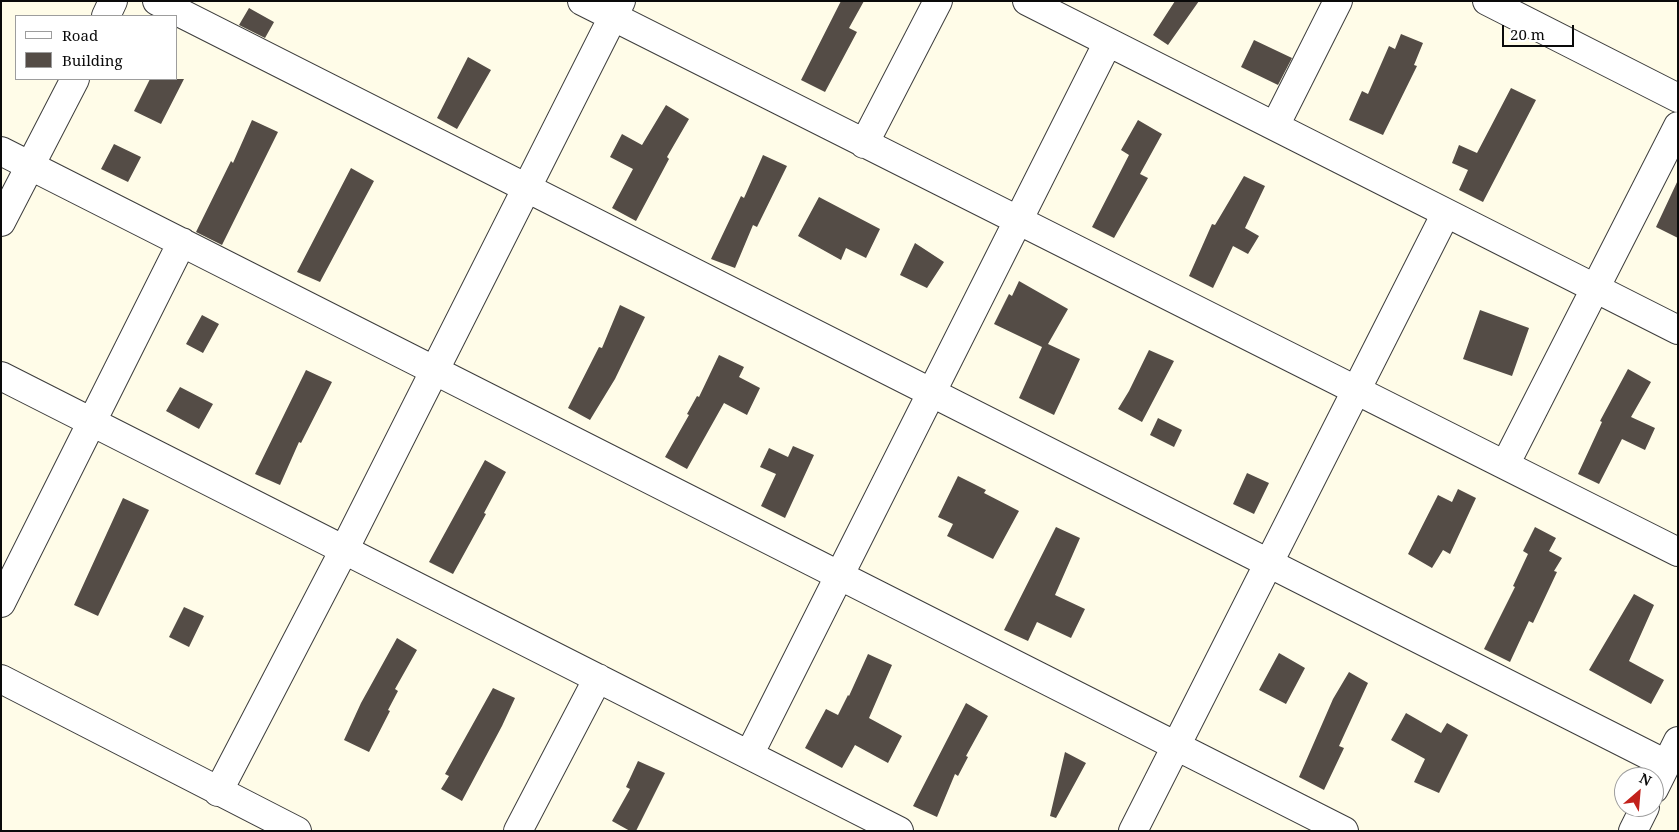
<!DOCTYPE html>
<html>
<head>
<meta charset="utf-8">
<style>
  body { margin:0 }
  #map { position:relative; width:1679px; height:832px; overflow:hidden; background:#fffce8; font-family:"Noto Serif",serif }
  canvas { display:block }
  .frame { position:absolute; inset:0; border:2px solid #0a0a0a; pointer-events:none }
  .legend { position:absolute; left:15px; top:15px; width:162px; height:65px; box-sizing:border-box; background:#fff; border:1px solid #9d9d9d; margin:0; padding:6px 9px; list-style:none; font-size:15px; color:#0a0a0a }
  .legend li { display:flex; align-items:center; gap:10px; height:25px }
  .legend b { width:25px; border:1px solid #9d9d9d }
  .north { position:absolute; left:1614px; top:767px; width:50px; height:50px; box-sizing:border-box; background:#fff; border:1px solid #9d9d9d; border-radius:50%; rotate:27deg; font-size:14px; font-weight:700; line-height:20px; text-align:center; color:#0a0a0a }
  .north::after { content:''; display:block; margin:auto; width:18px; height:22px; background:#c2211b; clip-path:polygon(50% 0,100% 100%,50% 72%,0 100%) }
  .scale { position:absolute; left:1502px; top:25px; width:72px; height:22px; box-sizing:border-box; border:2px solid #0a0a0a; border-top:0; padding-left:6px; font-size:15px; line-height:18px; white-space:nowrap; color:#0a0a0a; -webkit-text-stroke:4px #fff; paint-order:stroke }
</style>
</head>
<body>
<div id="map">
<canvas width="1679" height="832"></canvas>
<div class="frame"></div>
<ul class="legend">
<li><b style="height:6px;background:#fff"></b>Road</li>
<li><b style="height:14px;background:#544c46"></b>Building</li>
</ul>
<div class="north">N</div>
<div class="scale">20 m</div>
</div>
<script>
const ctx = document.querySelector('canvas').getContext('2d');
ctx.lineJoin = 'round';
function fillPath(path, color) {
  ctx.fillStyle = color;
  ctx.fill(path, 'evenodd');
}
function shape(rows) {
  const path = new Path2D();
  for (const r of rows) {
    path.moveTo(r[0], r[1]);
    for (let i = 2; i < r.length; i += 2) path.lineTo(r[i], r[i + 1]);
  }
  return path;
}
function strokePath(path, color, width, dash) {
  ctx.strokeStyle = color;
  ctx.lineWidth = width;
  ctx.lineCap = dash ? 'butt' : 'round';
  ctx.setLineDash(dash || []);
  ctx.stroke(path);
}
fillPath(shape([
  [841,1,864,1,849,28,857,32,825,92,801,80],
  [1175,1,1199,1,1168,45,1153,35],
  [249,8,274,22,265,38,239,25],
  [1401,34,1423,43,1414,65,1417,66,1383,135,1349,120,1362,91,1368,94,1389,46,1395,49],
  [1254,40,1292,58,1278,85,1241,67],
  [468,57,491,70,457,129,437,118],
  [150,79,184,79,161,124,134,111],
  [1511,88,1536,100,1483,202,1459,190,1468,170,1452,163,1459,145,1477,153],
  [666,105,689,119,667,157,669,159,636,221,612,208,633,169,610,157,622,134,642,145],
  [252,120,278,132,222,245,196,232,231,161,233,163],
  [1138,120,1162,134,1140,174,1148,178,1114,238,1092,227,1129,155,1121,150],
  [114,144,141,157,128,182,101,169],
  [763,155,787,166,757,227,753,225,735,268,711,259,741,196,744,198],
  [351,168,374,181,320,282,297,272],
  [1244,176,1265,186,1245,228,1259,236,1248,254,1233,246,1213,288,1189,276,1212,224,1215,225],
  [1678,180,1678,238,1656,227],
  [819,197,880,229,866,258,846,248,841,260,798,236],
  [915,243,944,262,927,288,900,275],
  [1019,281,1068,309,1048,344,1080,359,1054,415,1019,398,1042,347,994,324,1009,294,1012,296],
  [620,305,645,317,615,379,590,420,568,408,599,347,602,348],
  [1480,310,1529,328,1512,376,1463,359],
  [202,315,219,324,203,353,186,344],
  [1149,350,1174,361,1142,422,1118,409,1129,391],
  [719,355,744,367,739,377,760,388,747,415,724,403,687,469,665,457,689,415,687,414,697,396,699,397],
  [1628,369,1651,382,1631,417,1655,428,1645,450,1622,439,1599,484,1578,474,1602,422,1600,421],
  [306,370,332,382,301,443,299,442,280,485,255,474],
  [180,387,213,404,199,429,166,411],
  [1158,418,1182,430,1174,447,1150,435],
  [793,446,814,455,785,518,761,506,776,474,760,467,769,448,788,457],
  [485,460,506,472,484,513,486,514,453,574,429,562],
  [1247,473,1269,483,1254,514,1233,504],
  [958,476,986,490,984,493,1019,511,993,559,947,536,953,524,938,517],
  [1458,489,1476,498,1450,554,1443,550,1432,568,1408,554,1438,495,1452,502],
  [123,498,149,510,98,616,74,605],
  [1056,527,1080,538,1055,595,1085,609,1071,638,1037,622,1028,641,1004,630],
  [1535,527,1556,538,1549,551,1562,558,1554,571,1557,572,1533,623,1529,621,1510,662,1484,649,1515,587,1513,586,1528,554,1523,551],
  [1634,594,1654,605,1629,661,1664,680,1651,704,1589,670],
  [184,607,204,616,189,647,169,637],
  [397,638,417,650,395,689,398,691,388,710,390,711,369,752,344,740,361,703],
  [1279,653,1305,668,1286,704,1259,690],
  [868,654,892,665,869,718,902,736,888,763,855,745,842,768,805,748,826,709,838,715,848,695,849,696],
  [1349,672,1368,683,1339,746,1344,748,1324,790,1299,777,1333,699],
  [493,688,515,698,502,726,462,801,441,789,449,776,445,774],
  [966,703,988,716,966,756,968,757,958,776,955,774,937,817,913,806],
  [1406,713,1441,733,1447,723,1468,735,1439,793,1414,782,1425,759,1391,740],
  [1065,752,1086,763,1056,818,1050,816],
  [638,761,665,773,636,831,630,831,612,821,630,789,626,787]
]), '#544c46');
const minor = shape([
  [157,1,1666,764],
  [582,1,1678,552],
  [1027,1,1678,330],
  [1487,1,1678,98],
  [106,16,113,1],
  [1275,126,1338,1],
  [864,144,938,1],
  [1,151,1344,831],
  [1,222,75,79],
  [1,376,899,831],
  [1505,465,1678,126],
  [1,603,182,242],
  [1,679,297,831],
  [749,755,1108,42],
  [1654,789,1678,741],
  [218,792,344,550,621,1],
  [518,831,598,678],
  [1133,831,1446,213],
  [1633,831,1645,807]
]);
strokePath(minor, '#3d3d3d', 30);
strokePath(minor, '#fff', 28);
</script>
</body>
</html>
